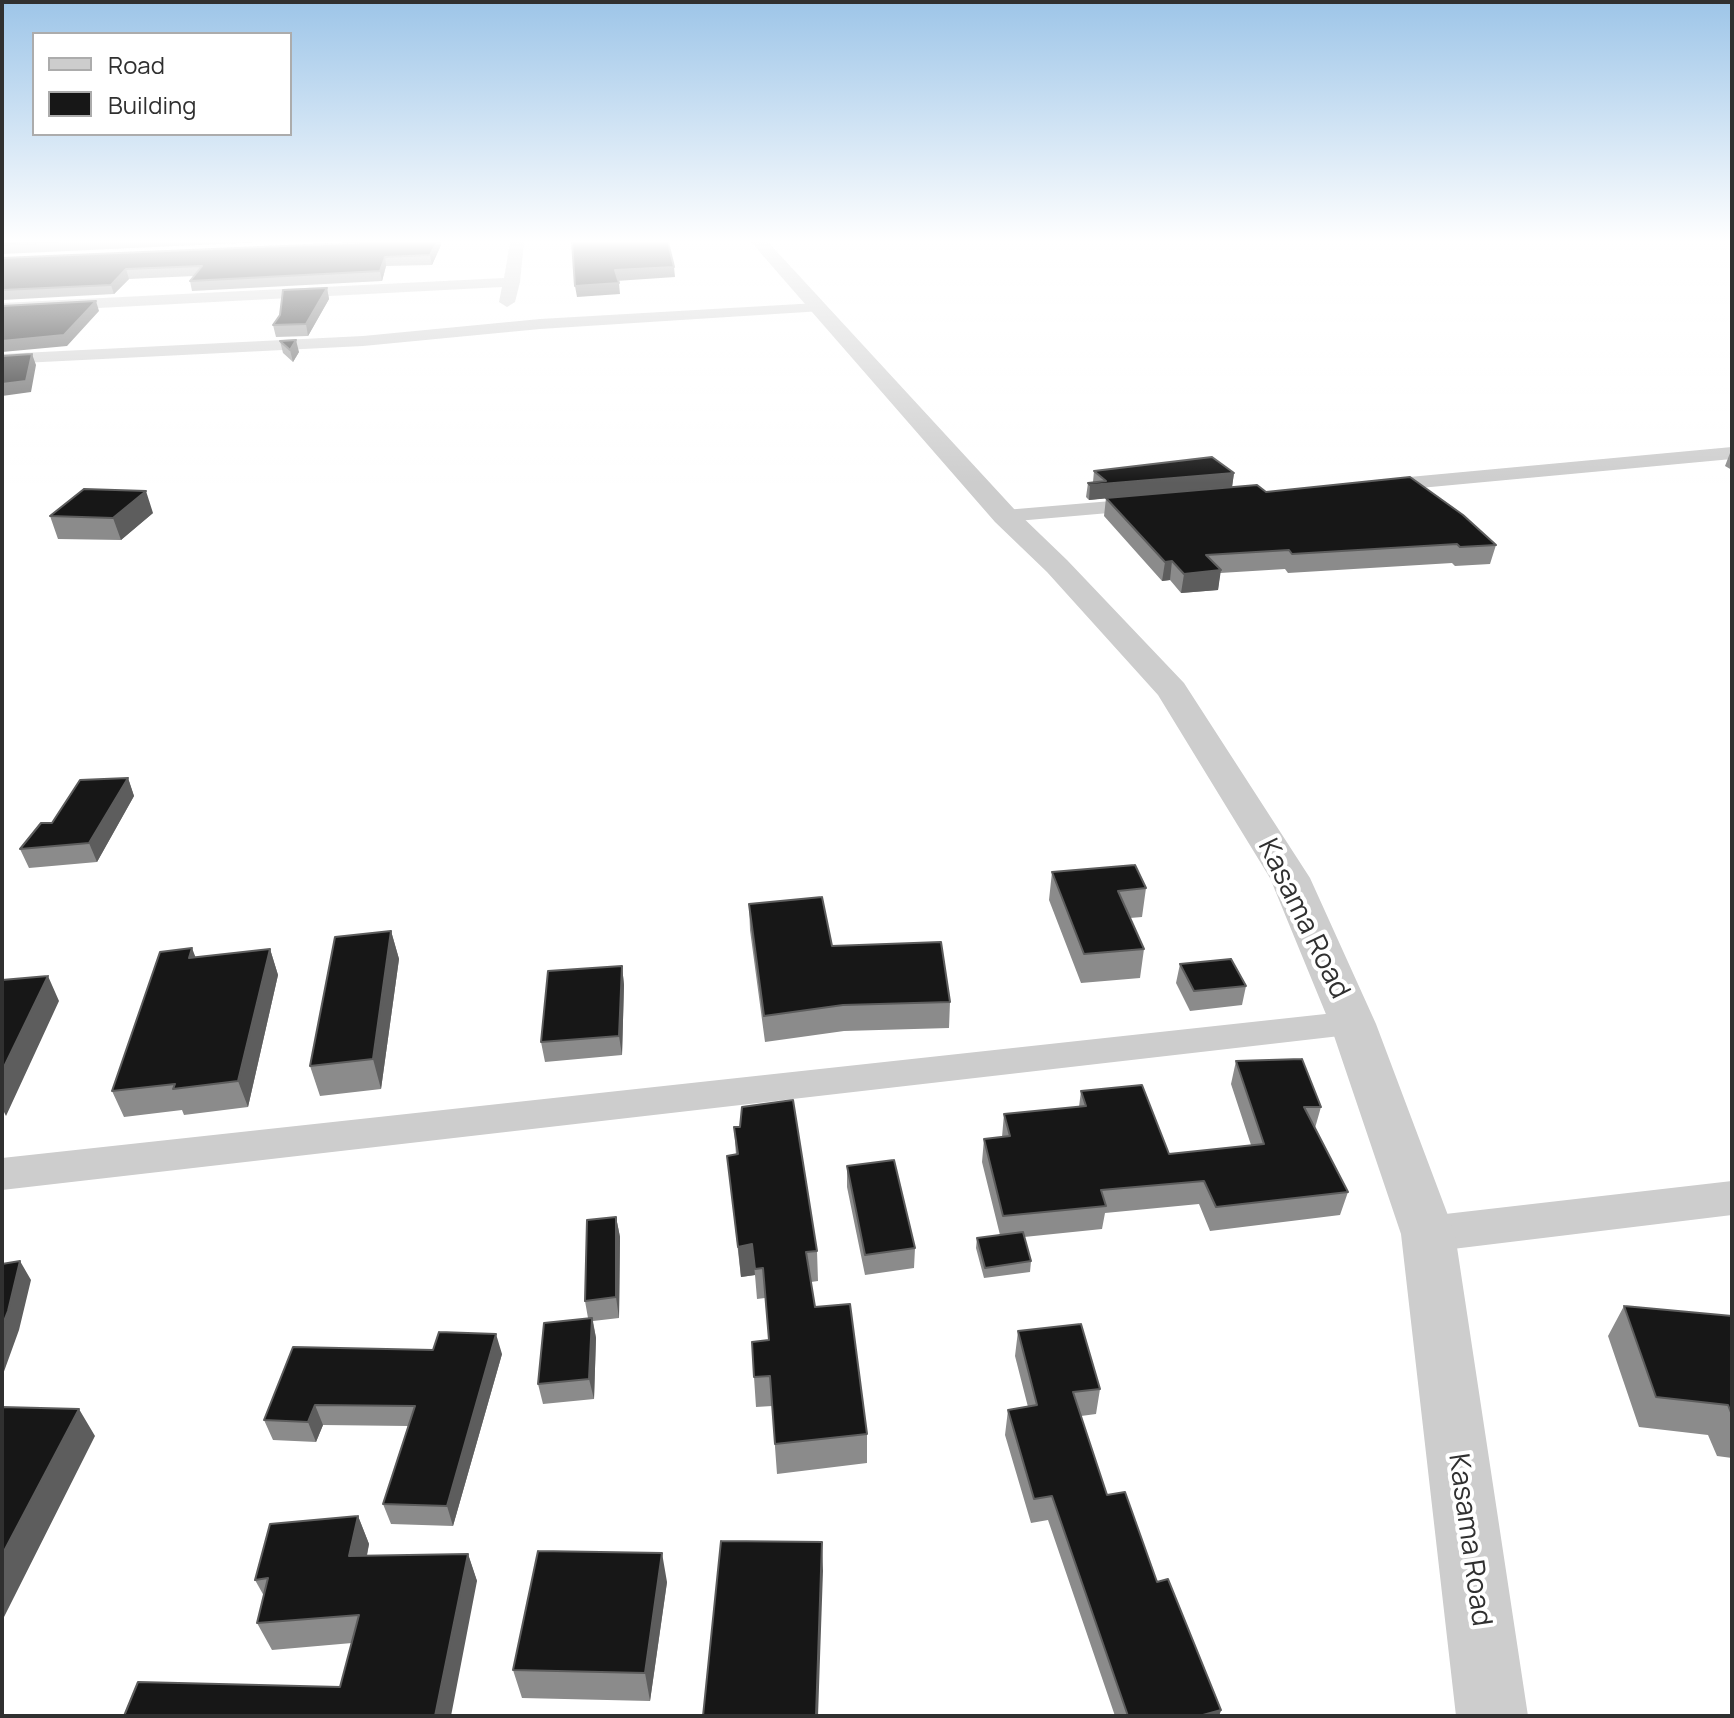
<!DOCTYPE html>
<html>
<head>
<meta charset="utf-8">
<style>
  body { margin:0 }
  #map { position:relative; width:1734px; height:1718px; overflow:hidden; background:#fff; font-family:Manrope,sans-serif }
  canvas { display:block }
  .frame { position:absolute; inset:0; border:4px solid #303030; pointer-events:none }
  .legend { position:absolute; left:32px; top:32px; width:260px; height:104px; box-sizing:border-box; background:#fff; border:2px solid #acacac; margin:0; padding:10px 14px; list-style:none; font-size:24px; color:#303030 }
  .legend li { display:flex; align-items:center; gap:16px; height:40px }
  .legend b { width:40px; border:2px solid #acacac }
</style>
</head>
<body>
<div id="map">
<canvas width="1734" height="1718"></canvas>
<div class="frame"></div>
<ul class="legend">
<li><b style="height:10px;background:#cdcdcd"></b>Road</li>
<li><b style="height:22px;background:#171717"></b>Building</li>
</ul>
</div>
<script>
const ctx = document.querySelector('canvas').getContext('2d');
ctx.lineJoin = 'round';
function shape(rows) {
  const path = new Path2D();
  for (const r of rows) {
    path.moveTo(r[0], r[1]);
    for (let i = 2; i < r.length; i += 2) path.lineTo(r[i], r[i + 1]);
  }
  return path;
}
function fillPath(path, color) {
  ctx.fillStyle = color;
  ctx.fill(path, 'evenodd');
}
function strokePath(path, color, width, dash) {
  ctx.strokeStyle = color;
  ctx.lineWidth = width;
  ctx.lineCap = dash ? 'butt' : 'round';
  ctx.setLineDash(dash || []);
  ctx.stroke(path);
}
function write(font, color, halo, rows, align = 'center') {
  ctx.font = font + ' Manrope,sans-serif';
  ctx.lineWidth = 8;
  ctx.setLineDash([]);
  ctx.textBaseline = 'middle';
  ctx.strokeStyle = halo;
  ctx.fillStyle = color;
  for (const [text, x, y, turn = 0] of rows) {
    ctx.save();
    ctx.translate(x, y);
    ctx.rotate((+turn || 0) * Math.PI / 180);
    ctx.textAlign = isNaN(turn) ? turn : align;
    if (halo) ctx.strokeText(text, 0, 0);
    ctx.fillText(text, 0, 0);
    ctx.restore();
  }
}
fillPath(shape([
  [510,242,524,242,520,282,515,302,507,307,499,302,502,287,2,313,2,303,504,278,510,242],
  [817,303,825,308,822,311,540,329,363,346,2,364,2,354,363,336,540,319,817,303],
  [1732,447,1732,459,1377,492,1367,486,1377,480,1732,447],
  [1147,498,1155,499,1158,504,1155,509,1005,522,994,516,1005,510,1147,498],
  [1353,1011,1366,1015,1371,1024,1366,1033,2,1190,2,1158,1353,1011],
  [1732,1181,1732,1215,1428,1252,1413,1246,1406,1234,1413,1222,1428,1216,1732,1181]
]), '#cdcdcd');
fillPath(shape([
  [751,242,768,242,1015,510,1067,560,1184,683,1310,878,1376,1024,1455,1234,1528,1716,1456,1716,1401,1234,1330,1024,1270,878,1158,695,1047,572,995,522,751,242]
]), '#cdcdcd');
fillPath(shape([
  [2,242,264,242,2,254],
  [377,242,441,242,441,245,432,265,386,266,382,281,192,291,190,281,194,276,129,279,114,294,2,300,2,258],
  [327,288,329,299,308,336,276,337,273,325],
  [280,341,299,352,293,362,283,353],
  [1730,453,1732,453,1732,470,1725,466],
  [1094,471,1234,473,1232,487,1266,492,1496,545,1490,564,1455,566,1452,563,1288,573,1285,569,1220,573,1218,590,1181,593,1170,580,1162,581,1104,516,1106,498,1089,500,1086,497,1088,483,1093,482],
  [153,513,121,540,58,539,50,516],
  [128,778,134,796,97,862,29,868,20,849,52,823],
  [1052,872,1146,888,1142,917,1130,918,1144,949,1140,978,1081,983,1049,900],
  [749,904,832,946,950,1002,949,1028,844,1031,765,1042,750,930],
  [391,931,399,959,381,1089,320,1096,310,1066],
  [270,949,278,975,248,1107,184,1115,182,1110,124,1117,112,1091,196,958],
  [1180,964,1246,986,1242,1005,1190,1011,1176,983],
  [622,966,624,985,622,1055,545,1062,541,1042],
  [1236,1061,1321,1107,1315,1128,1348,1192,1340,1215,1210,1231,1199,1204,1105,1213,1102,1229,1024,1237,1031,1261,1030,1272,984,1278,976,1248,977,1238,1000,1235,982,1162,984,1139,1002,1137,1004,1114,1079,1107,1081,1091,1169,1154,1251,1145,1231,1084],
  [734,1127,817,1251,818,1281,811,1282,815,1307,867,1434,867,1463,777,1474,772,1406,756,1407,754,1377,769,1340,765,1298,757,1299,755,1275,741,1277,727,1156,736,1155],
  [847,1166,915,1248,914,1268,865,1275,847,1187],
  [616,1217,620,1237,619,1318,593,1321,596,1338,594,1399,543,1404,538,1384,588,1318,585,1301],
  [1624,1306,1732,1316,1732,1458,1717,1456,1708,1435,1639,1427,1608,1336],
  [1018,1331,1100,1389,1096,1414,1081,1416,1107,1495,1157,1582,1221,1710,1219,1716,1115,1716,1048,1520,1031,1523,1005,1435,1008,1410,1028,1407,1015,1356],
  [433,1350,502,1354,453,1526,391,1524,383,1504,408,1426,323,1425,316,1442,273,1440,264,1420],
  [358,1516,369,1544,367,1556,468,1554,477,1581,340,1687,352,1643,272,1650,257,1623,264,1596,255,1580],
  [667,1582,650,1701,522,1698,513,1670]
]), '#8b8b8b');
fillPath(shape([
  [437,242,441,242,441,245,432,265,430,255],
  [385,257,386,266,382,281,380,271],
  [674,267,675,277,616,281,615,270],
  [126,269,129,279,114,294,111,285],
  [619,283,620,294,577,297,575,286],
  [327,288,329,299,308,336,306,324],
  [96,301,99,311,67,346,2,352,2,341],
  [296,340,299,352,293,362,290,350],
  [32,354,36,365,31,392,2,396,2,384],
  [1234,473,1232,487,1089,500,1090,485],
  [146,491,153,513,121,540,113,518],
  [1172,561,1170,580,1162,581,1165,562],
  [1221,570,1218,590,1181,593,1184,574],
  [128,778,134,796,97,862,89,843],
  [391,931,399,959,381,1089,373,1059],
  [192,948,202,974,189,958],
  [270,949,278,975,248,1107,238,1081],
  [622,966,624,985,622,1055,619,1036],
  [48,976,59,1001,6,1116,2,1108,2,1071],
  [616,1217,620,1237,619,1318,616,1297],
  [752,1244,755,1275,741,1277,738,1247],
  [20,1261,31,1280,19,1330,2,1377,2,1326],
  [592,1318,596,1338,594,1399,589,1379],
  [496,1334,502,1354,453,1526,447,1506],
  [315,1405,323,1425,316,1442,308,1422],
  [79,1409,95,1436,2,1621,2,1555],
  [358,1516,369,1544,361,1583,349,1556],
  [822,1542,823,1571,818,1716,816,1716],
  [662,1553,667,1582,650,1701,645,1673],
  [468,1554,477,1581,451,1716,435,1716],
  [1221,1710,1219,1716,1202,1716,1203,1715]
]), '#5d5d5d');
const building = shape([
  [2,242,57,242,2,245,2,242],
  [377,242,437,242,430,255,385,257,380,271,190,281,202,266,126,269,111,285,2,290,2,258,377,242],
  [572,242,668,242,674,267,615,270,619,283,575,286,572,242],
  [327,288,306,324,273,325,280,315,283,290,327,288],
  [96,301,64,335,2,341,2,306,96,301],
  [296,340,290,350,280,341,296,340],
  [32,354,26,381,2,384,2,356,32,354],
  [1212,457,1234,473,1090,485,1088,483,1106,481,1094,471,1212,457],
  [1410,477,1463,515,1496,545,1460,547,1457,544,1292,554,1289,550,1206,555,1221,570,1184,574,1172,561,1165,562,1106,498,1257,485,1266,492,1410,477],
  [84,489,146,491,113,518,50,516,84,489],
  [128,778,89,843,20,849,41,823,52,823,80,780,128,778],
  [1135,865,1146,888,1118,891,1144,949,1084,954,1052,872,1135,865],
  [822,897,832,946,941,942,950,1002,843,1005,764,1016,749,904,822,897],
  [391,931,373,1059,310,1066,335,937,391,931],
  [192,948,189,958,270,949,238,1081,173,1089,175,1084,112,1091,160,952,192,948],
  [1231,959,1246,986,1194,991,1180,964,1231,959],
  [622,966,619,1036,541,1042,548,971,622,966],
  [48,976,2,1071,2,980,48,976],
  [1302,1059,1321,1107,1304,1107,1348,1192,1216,1207,1204,1181,1101,1190,1106,1206,1003,1216,984,1139,1010,1136,1004,1114,1086,1106,1081,1091,1142,1085,1169,1154,1264,1144,1236,1061,1302,1059],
  [793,1100,817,1251,806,1252,815,1307,850,1304,867,1434,775,1444,770,1376,754,1377,752,1342,769,1340,763,1268,755,1269,752,1244,738,1247,727,1156,738,1154,734,1127,740,1127,742,1107,793,1100],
  [894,1160,915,1248,865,1255,847,1166,894,1160],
  [616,1217,616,1297,585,1301,587,1220,616,1217],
  [1023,1232,1031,1261,985,1268,977,1238,1023,1232],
  [20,1261,8,1311,2,1326,2,1264,20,1261],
  [1624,1306,1732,1316,1732,1415,1728,1405,1656,1397,1624,1306],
  [592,1318,589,1379,538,1384,544,1323,592,1318],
  [1081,1324,1100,1389,1073,1392,1107,1495,1125,1492,1157,1582,1168,1579,1221,1710,1203,1715,1203,1716,1128,1716,1052,1496,1034,1499,1008,1410,1037,1405,1018,1331,1081,1324],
  [439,1332,496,1334,447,1506,383,1504,415,1406,315,1405,308,1422,264,1420,293,1347,433,1350,439,1332],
  [2,1407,79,1409,2,1555,2,1407],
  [358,1516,349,1556,468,1554,435,1716,124,1716,138,1682,340,1687,359,1615,257,1623,268,1578,255,1580,270,1524,358,1516],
  [721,1541,822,1542,816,1716,703,1716,721,1541],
  [538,1551,662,1553,645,1673,513,1670,538,1551]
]);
fillPath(building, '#171717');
strokePath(building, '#5d5d5d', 2);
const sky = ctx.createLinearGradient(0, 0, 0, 483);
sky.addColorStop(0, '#9dc5e8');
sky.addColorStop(0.5, '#fff');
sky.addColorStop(1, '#ffffff00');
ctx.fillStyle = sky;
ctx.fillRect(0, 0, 1734, 483);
write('28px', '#303030', '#fff', [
  ["Kasama Road",1303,919,64],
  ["Kasama Road",1469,1540,82]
]);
</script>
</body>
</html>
